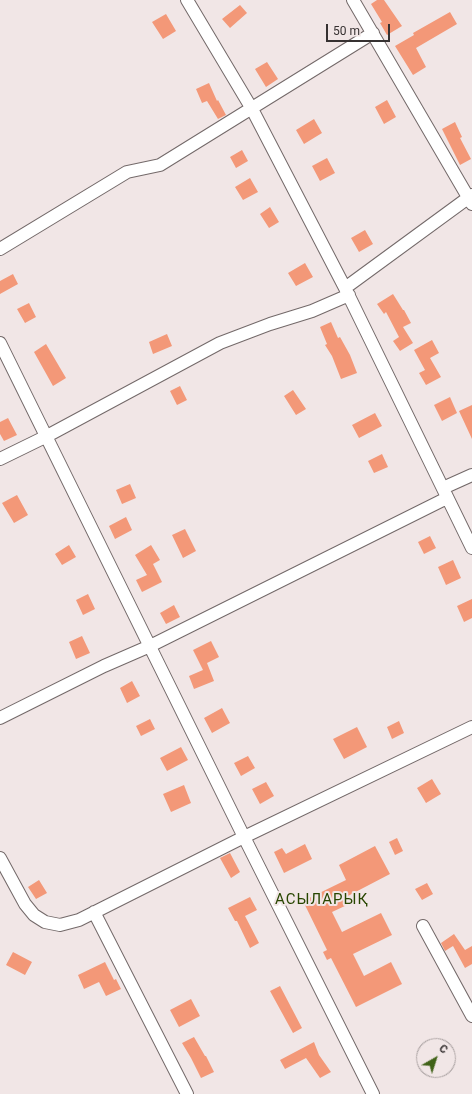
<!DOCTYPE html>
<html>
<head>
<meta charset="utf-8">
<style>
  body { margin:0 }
  #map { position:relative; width:472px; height:1094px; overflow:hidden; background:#f1e6e6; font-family:Roboto,sans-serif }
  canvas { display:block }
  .north { position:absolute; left:416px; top:1038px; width:40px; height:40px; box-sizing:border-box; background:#f1e6e6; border:1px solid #a69e9e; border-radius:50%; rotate:39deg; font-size:11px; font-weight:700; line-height:16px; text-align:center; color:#363131 }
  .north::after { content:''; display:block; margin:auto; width:14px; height:18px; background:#406218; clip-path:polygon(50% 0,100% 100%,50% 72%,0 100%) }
  .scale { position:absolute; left:326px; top:24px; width:64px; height:18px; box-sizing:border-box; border:2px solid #363131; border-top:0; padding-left:5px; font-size:12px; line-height:14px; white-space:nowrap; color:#363131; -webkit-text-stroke:3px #f1e6e6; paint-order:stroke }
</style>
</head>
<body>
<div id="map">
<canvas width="472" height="1094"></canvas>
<div class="north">С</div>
<div class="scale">50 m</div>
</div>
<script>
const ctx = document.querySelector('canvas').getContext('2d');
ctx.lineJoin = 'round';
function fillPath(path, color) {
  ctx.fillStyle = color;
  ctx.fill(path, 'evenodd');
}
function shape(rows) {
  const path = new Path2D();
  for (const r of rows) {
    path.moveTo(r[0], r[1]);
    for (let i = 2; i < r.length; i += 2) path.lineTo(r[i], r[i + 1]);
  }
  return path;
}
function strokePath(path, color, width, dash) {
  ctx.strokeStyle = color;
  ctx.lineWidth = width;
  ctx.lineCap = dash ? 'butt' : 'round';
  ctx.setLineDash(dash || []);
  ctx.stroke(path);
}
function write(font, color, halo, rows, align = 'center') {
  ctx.font = font + ' Roboto,sans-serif';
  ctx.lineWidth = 4;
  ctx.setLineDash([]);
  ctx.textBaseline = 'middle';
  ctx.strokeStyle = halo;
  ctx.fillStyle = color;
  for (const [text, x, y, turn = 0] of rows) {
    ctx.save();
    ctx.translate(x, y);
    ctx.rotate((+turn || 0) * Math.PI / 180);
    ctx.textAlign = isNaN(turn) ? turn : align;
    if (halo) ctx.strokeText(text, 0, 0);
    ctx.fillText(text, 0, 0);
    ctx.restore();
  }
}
fillPath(shape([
  [377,0,384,0,402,26,387,35,380,23,382,22,371,4],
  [240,5,247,13,230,28,222,19],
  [450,12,457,24,416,48,426,67,413,75,395,46,414,35,413,33],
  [166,14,176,31,163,39,152,22],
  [267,62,278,79,266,87,255,69],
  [209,83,217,101,218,100,226,115,218,119,207,101,202,103,196,89],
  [387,100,396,117,384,124,375,107],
  [314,119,322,133,304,144,296,130],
  [455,122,462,137,460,138,471,159,460,165,442,129],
  [242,150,248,161,236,168,230,157],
  [327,158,335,173,320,181,312,166],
  [250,178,258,192,243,200,235,187],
  [270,207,279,222,269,228,260,214],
  [365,230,373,244,359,252,351,238],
  [305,263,313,277,296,286,288,273],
  [13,274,18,284,0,294,0,281],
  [393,294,403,310,404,310,411,323,403,327,413,343,400,351,393,341,399,337,386,312,384,314,377,304],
  [29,303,36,317,25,323,17,309],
  [331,322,338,338,340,337,350,355,357,373,341,379,332,356,325,345,327,344,320,327],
  [167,334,172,346,153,354,149,342],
  [432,340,439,353,430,358,441,377,426,385,419,373,425,370,414,350],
  [46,344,66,378,53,386,34,352],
  [180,386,187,400,177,405,170,391],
  [293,390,306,409,296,415,284,396],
  [450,397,457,413,442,421,434,405],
  [472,405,472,439,459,411],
  [375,413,382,426,359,438,352,425],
  [8,418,17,435,4,441,0,434,0,422],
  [382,454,388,467,374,473,368,461],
  [130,484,136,498,122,504,116,490],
  [17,495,28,515,14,523,2,503],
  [126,517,132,530,115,539,109,526],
  [185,529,196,551,183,558,172,535],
  [430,536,436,548,424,554,418,542],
  [69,545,76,557,62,565,55,554],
  [151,545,160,560,153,564,162,582,142,592,136,580,147,575,135,555],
  [453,560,461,578,446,585,438,567],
  [88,594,95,609,83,615,76,600],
  [472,599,472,618,464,622,457,606],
  [174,605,180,617,166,624,160,613],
  [82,636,90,653,76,659,69,642],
  [211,641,219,657,207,663,214,681,194,689,189,676,203,670,193,650],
  [132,681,140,696,127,703,120,688],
  [222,708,230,723,212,733,204,718],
  [150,719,155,729,141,736,136,726],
  [399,721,404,733,392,739,387,727],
  [357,727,367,747,344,759,333,739],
  [181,747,188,760,167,771,160,758],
  [248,756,255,768,241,776,234,763],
  [432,779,441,794,426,803,417,788],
  [266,782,274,796,260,804,252,789],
  [184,785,191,803,171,812,163,794],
  [397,838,403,851,395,855,389,842],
  [305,844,312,859,284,873,274,852,282,848,286,854],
  [375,846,390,874,344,898,347,905,332,912,342,932,381,913,392,935,353,954,364,976,391,962,402,984,356,1007,331,958,327,960,323,952,327,950,303,901,346,880,339,865],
  [230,853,240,872,231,878,220,858],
  [39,880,47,893,36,899,28,887],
  [427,883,433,894,422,900,415,889],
  [250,897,257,910,245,916,259,943,250,948,237,921,235,921,228,908],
  [454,934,465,950,472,946,472,964,465,968,453,946,445,951,441,943],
  [13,952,32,962,25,975,6,965],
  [105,962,114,980,116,979,121,989,106,996,99,982,84,989,78,975],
  [280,986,302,1028,293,1033,270,991],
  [191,999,200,1016,179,1027,170,1010],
  [194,1037,205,1056,206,1056,214,1072,201,1078,191,1058,182,1043],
  [314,1042,319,1055,331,1072,320,1078,306,1058,285,1069,280,1060]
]), '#f39878');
const minor = shape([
  [187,0,252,109,345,288,472,548],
  [353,0,472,204],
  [0,249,127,172,160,165,373,33],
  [345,288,472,195],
  [0,343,244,837,373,1094],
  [0,459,47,436,220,343,270,324,312,311,349,295],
  [443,488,472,475],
  [0,718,104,666,150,646,447,498],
  [0,858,25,904,34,915,45,922,60,925,79,920,244,837,472,727],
  [94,912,187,1094],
  [423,926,472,1016]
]);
strokePath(minor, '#736969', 14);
strokePath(minor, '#fff', 12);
ctx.letterSpacing = '1px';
write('15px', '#284600', '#f1e6e6', [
  ["АСЫЛАРЫҚ",322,900]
]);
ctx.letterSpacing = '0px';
</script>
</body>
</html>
